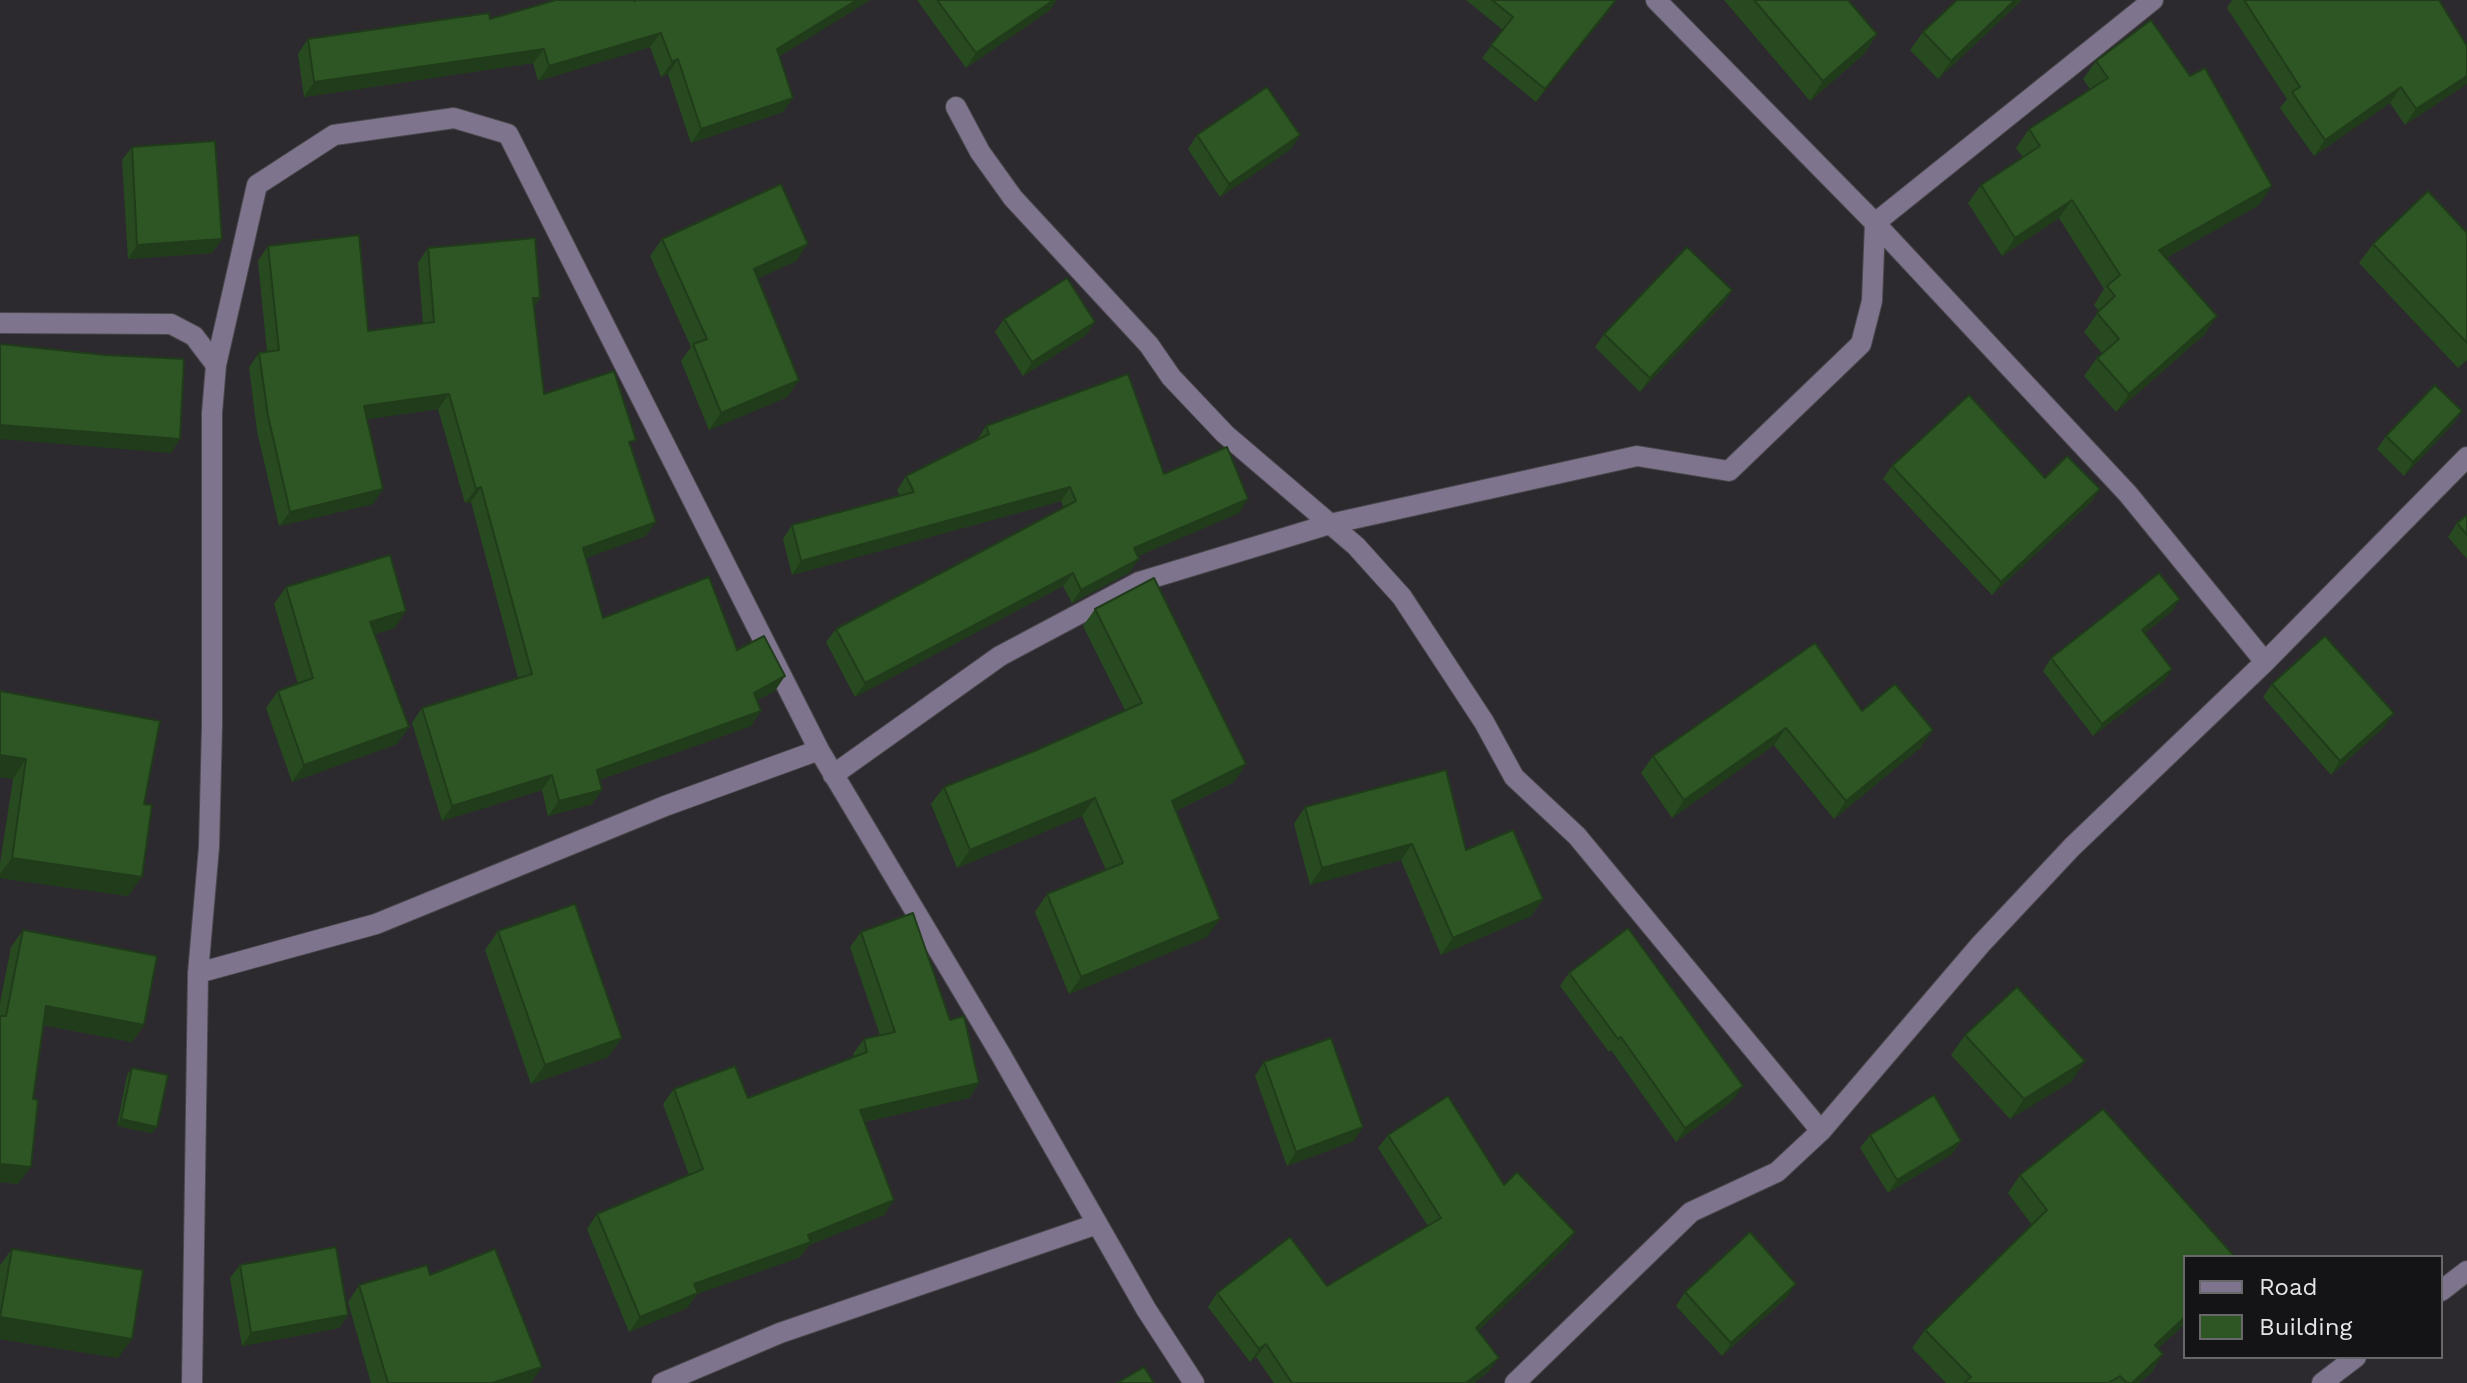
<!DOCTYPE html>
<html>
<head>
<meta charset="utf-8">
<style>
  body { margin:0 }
  #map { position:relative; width:2467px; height:1383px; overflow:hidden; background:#2c2a2e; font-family:"Work Sans",sans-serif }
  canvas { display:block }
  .legend { position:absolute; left:2183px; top:1255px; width:260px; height:104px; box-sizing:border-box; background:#141315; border:2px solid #686769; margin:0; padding:10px 14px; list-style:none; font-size:24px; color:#e5e4e7 }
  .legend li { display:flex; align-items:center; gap:16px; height:40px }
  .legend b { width:40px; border:2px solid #686769 }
</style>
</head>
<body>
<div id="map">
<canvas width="2467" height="1383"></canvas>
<ul class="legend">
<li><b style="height:10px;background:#7f748e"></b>Road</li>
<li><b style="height:22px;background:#2e5625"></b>Building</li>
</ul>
</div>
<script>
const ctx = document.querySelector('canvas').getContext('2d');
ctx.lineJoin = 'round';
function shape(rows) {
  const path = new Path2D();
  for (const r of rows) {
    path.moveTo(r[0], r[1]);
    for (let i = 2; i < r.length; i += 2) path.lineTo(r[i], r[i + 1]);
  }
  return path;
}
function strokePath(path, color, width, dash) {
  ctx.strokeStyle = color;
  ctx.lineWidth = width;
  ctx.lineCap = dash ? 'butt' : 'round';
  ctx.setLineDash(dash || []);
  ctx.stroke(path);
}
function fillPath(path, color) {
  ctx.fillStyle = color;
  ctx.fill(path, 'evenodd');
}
const minor = shape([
  [1656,0,1875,223,2128,494,2265,662],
  [956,107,980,152,1013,198,1149,345,1171,377,1225,434,1356,546,1402,597,1484,722,1514,777,1577,836,1821,1131],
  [0,323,171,324,194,336,216,365,212,413,212,726,209,847,198,973,192,1383],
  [216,365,257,185,334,135,454,118,508,134,819,750,1001,1055,1146,1309,1194,1383],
  [833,775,1000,656,1139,582,1330,524,1637,456,1729,471,1861,344,1872,301,1875,223,2153,0],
  [198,973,376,924,665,806,819,750],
  [2441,1291,2467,1271],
  [662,1383,780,1333,1097,1224],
  [1515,1383,1691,1212,1777,1172,1821,1131,1981,944,2072,847,2265,662,2467,457],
  [2322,1383,2356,1357]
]);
strokePath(minor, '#4a484c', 22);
strokePath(minor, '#7f748e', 20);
fillPath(shape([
  [637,0,870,0,780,56,783,112,691,143,668,74,661,77,650,47,538,81,533,63,304,97,298,54,308,39,490,19],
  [917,0,1054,0,1050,10,966,68],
  [1466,0,1616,0,1536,102,1482,58,1503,30],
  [1724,0,1848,0,1877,34,1864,54,1810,101],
  [2022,0,1938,79,1910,50,1923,32],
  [2232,0,2439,0,2467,46,2405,125,2390,103,2314,156,2280,108,2287,99,2227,8],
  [2096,61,2259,205,2166,258,2217,316,2204,335,2116,412,2084,376,2097,358,2102,353,2084,332,2099,311,2094,305,2104,289,2059,218,2002,256,1968,203,1981,185,2023,157,2016,148,2029,129,2090,89,2083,79],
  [1197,135,1291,149,1220,197,1188,149],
  [132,147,222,239,212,253,128,259,122,160],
  [2467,233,2467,360,2458,368,2359,263,2373,244],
  [662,239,796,261,758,278,799,380,787,397,709,430,681,361,691,347,650,256],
  [268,246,368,331,423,324,418,263,428,248,540,298,534,307,544,394,631,447,646,536,586,558,603,618,737,650,775,691,757,700,751,726,599,780,592,804,548,816,542,790,442,821,412,723,422,708,518,678,471,502,465,503,438,409,367,419,373,504,279,526,257,431,249,367,259,353,267,352,258,261],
  [1732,290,1723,304,1640,392,1595,347,1604,334],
  [1004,319,1095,322,1086,335,1023,376,995,332],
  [2462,411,2453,424,2404,476,2377,449,2386,436],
  [986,426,1164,474,1239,513,1138,556,1130,572,1072,603,1063,586,855,697,826,642,836,629,1064,508,1061,501,792,575,783,539,792,525,900,496,897,490,906,476,977,440],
  [1892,466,2045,478,2100,489,2091,502,1992,595,1883,479],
  [2467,515,2467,559,2448,537,2457,523],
  [286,587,395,628,375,634,397,744,292,782,266,708,278,691,298,684,274,604],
  [2180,599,2171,612,2145,633,2172,669,2163,682,2093,736,2043,671,2051,658],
  [1095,609,1234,782,1176,811,1207,937,1069,994,1035,912,1047,894,1106,870,1082,816,957,868,931,804,944,787,1037,750,1125,710,1083,626],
  [2272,684,2394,713,2384,727,2331,775,2263,697],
  [0,691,144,804,128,896,0,878,0,864,13,779,0,777],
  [1862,711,1921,747,1834,819,1774,745,1672,818,1641,773,1653,756],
  [1305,807,1466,850,1543,899,1531,916,1441,955,1401,860,1310,885,1294,824],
  [23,930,144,1025,132,1042,43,1025,18,1184,0,1182,0,1003,11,947],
  [498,931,622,1038,608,1057,531,1084,485,950],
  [861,932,950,1020,979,1083,969,1098,864,1122,884,1215,809,1245,800,1257,697,1294,687,1308,629,1332,587,1229,597,1214,689,1175,663,1104,674,1089,748,1098,854,1057,853,1054,864,1039,880,1035,850,947],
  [1569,973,1733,1100,1676,1142,1611,1050,1609,1052,1560,986],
  [1965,1035,2072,1081,2010,1119,1951,1055],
  [1264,1062,1354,1141,1287,1166,1255,1076],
  [132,1068,152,1133,117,1126,127,1075],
  [1388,1135,1504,1185,1575,1232,1566,1246,1478,1331,1489,1371,1474,1383,1274,1383,1256,1357,1250,1362,1208,1307,1217,1293,1327,1286,1428,1226,1378,1148],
  [1870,1135,1961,1141,1952,1154,1888,1193,1860,1148],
  [2020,1175,2163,1354,2151,1373,2139,1383,1946,1383,1912,1348,1925,1330,2032,1225,2008,1193],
  [12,1249,118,1358,0,1339,0,1265],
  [240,1265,348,1315,339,1328,242,1346,230,1278],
  [430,1275,531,1383,371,1383,348,1302,359,1285],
  [1685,1292,1787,1297,1722,1356,1676,1306]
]), '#284a20');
fillPath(shape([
  [857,0,870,0,767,64,777,49],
  [1054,0,1057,0,1050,10,966,68,976,53],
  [1616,0,1609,11,1536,102,1545,89],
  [2015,0,2022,0,1938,79,1951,61],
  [661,33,650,47,538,81,549,66],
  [1877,34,1864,54,1810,101,1823,81],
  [544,49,533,63,304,97,314,82],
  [678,59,668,74,661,77,672,62],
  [2467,76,2467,84,2405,125,2416,109],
  [2401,87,2390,103,2314,156,2325,140],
  [793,98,783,112,691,143,701,129],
  [1300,135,1291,149,1220,197,1229,184],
  [2272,186,2259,205,2146,269,2159,250],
  [2072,200,2059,218,2002,256,2015,238],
  [222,239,212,253,128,259,137,245],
  [808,244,796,261,742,286,754,269],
  [1732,290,1723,304,1640,392,1650,378],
  [533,298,540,298,530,312],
  [2217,316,2204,335,2116,412,2129,394],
  [1095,322,1086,335,1023,376,1032,362],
  [799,380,787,397,709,430,721,413],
  [449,394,438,409,354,421,364,406],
  [2462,411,2453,424,2404,476,2413,462],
  [0,425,180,439,171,453,0,439],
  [481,487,471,502,465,503,476,489],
  [1070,487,1061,501,792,575,801,561],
  [383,489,373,504,279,526,290,512],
  [2100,489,2091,502,1992,595,2001,582],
  [1248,499,1239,513,1124,562,1134,548],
  [656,522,646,536,573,563,583,548],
  [1139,559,1130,572,1072,603,1081,590],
  [1073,573,1063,586,855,697,865,683],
  [2180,599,2171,612,2133,643,2142,630],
  [406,611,395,628,358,639,370,622],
  [2172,669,2163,682,2093,736,2102,724],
  [785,676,775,691,744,707,754,693],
  [761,711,751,726,587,784,597,770],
  [2394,713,2384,727,2331,775,2340,761],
  [409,727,397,744,292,782,304,765],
  [1786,728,1774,745,1672,818,1684,800],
  [1933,730,1921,747,1834,819,1846,801],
  [0,755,26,759,13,779,0,777],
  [1246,764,1234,782,1160,819,1172,801],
  [552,775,542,790,442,821,452,806],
  [602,790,592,804,548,816,559,801],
  [1095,798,1082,816,957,868,970,850],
  [1412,844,1401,860,1310,885,1322,868],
  [12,858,142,877,128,896,0,878,0,874],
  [1543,899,1531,916,1441,955,1453,938],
  [1220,919,1207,937,1069,994,1081,977],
  [46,1006,144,1025,132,1042,34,1023],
  [622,1038,608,1057,531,1084,545,1065],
  [2085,1061,2072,1081,2010,1119,2024,1099],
  [979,1083,969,1098,849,1125,860,1110],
  [1743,1086,1733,1100,1676,1142,1685,1128],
  [121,1119,157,1127,152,1133,117,1126],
  [1363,1127,1354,1141,1287,1166,1296,1152],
  [1961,1141,1952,1154,1888,1193,1897,1180],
  [0,1164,31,1167,18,1184,0,1182],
  [894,1200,884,1215,809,1245,800,1257,697,1294,687,1308,629,1332,640,1317,694,1284,808,1235],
  [1575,1232,1566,1246,1467,1342,1476,1328],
  [1796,1284,1787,1297,1722,1356,1731,1343],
  [348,1315,339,1328,242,1346,251,1333],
  [0,1317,132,1339,118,1358,0,1339],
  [2185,1317,2185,1324,2142,1363,2155,1345],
  [1266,1344,1256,1357,1250,1362,1259,1349],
  [2163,1354,2151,1373,2139,1383,2132,1383],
  [1499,1358,1489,1371,1474,1383,1466,1383],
  [542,1367,531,1383,492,1383]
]), '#203c1a');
const building = shape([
  [556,0,633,0,634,1,637,0,857,0,777,49,793,98,701,129,678,59,672,62,661,33,549,66,544,49,314,82,308,39,489,13,490,19,556,0],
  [937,0,1054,0,976,53,937,0],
  [1492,0,1616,0,1545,89,1491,45,1513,17,1492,0],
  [1754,0,1848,0,1877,34,1823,81,1754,0],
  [1957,0,2015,0,1951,61,1923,32,1957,0],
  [2244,0,2439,0,2467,46,2467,76,2416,109,2401,87,2325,140,2292,92,2300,87,2244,0],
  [2151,20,2190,76,2205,68,2272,186,2159,250,2217,316,2129,394,2097,358,2119,339,2097,313,2115,296,2107,286,2120,275,2072,200,2015,238,1981,185,2040,146,2029,129,2108,78,2096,61,2151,20],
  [1267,87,1300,135,1229,184,1197,135,1267,87],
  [215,141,222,239,137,245,132,147,215,141],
  [781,184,808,244,754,269,799,380,721,413,693,344,707,339,662,239,781,184],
  [2428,191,2467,233,2467,343,2373,244,2428,191],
  [359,235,368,331,434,322,428,248,535,238,540,298,533,298,544,394,614,371,636,440,629,442,656,522,583,548,603,618,709,577,737,650,764,636,785,676,754,693,761,711,597,770,602,790,559,801,552,775,452,806,422,708,532,674,481,487,476,489,449,394,364,406,383,489,290,512,268,416,259,353,279,350,268,246,359,235],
  [1687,247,1732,290,1650,378,1604,334,1687,247],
  [1067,278,1095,322,1032,362,1004,319,1067,278],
  [0,344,105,355,184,359,180,439,0,425,0,344],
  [1128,374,1164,474,1227,447,1248,499,1134,548,1139,559,1081,590,1073,573,865,683,836,629,1076,501,1070,487,801,561,792,525,914,492,906,476,989,434,986,426,1128,374],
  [2435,385,2462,411,2413,462,2386,436,2435,385],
  [1969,395,2045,478,2067,456,2100,489,2001,582,1892,466,1969,395],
  [2467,515,2467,535,2457,523,2467,515],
  [390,555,406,611,370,622,409,727,304,765,278,691,313,678,286,587,390,555],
  [2159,573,2180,599,2142,630,2172,669,2102,724,2051,658,2159,573],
  [1154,578,1246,764,1172,801,1220,919,1081,977,1047,894,1123,863,1095,798,970,850,944,787,1037,750,1142,703,1095,609,1154,578],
  [2325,636,2394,713,2340,761,2272,684,2325,636],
  [1815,643,1862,711,1895,684,1933,730,1846,801,1786,728,1684,800,1653,756,1815,643],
  [0,691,160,721,144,804,152,805,142,877,12,858,26,759,0,755,0,691],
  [1446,770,1466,850,1513,830,1543,899,1453,938,1412,844,1322,868,1305,807,1446,770],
  [575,904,622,1038,545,1065,498,931,575,904],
  [913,913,950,1020,964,1016,979,1083,860,1110,894,1200,808,1235,811,1242,694,1284,698,1293,640,1317,597,1214,703,1169,674,1089,735,1066,748,1098,867,1052,864,1039,895,1032,861,932,913,913],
  [1628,928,1743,1086,1685,1128,1621,1037,1618,1039,1569,973,1628,928],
  [23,930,157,956,144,1025,46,1006,33,1099,38,1100,31,1167,0,1164,0,1016,6,1016,23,930],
  [2017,987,2085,1061,2024,1099,1965,1035,2017,987],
  [1331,1038,1363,1127,1296,1152,1264,1062,1331,1038],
  [132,1068,168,1075,157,1127,121,1119,132,1068],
  [1934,1095,1961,1141,1897,1180,1870,1135,1934,1095],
  [1448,1096,1504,1185,1517,1172,1575,1232,1476,1328,1499,1358,1466,1383,1292,1383,1266,1344,1259,1349,1217,1293,1290,1237,1327,1286,1441,1218,1388,1135,1448,1096],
  [2103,1109,2235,1257,2185,1257,2185,1317,2155,1345,2163,1354,2132,1383,2127,1383,2120,1376,2108,1383,1964,1383,1971,1377,1925,1330,2047,1210,2020,1175,2103,1109],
  [1750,1232,1796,1284,1731,1343,1685,1292,1750,1232],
  [336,1247,348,1315,251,1333,240,1265,336,1247],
  [12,1249,143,1270,132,1339,0,1317,12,1249],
  [495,1249,542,1367,492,1383,388,1383,359,1285,427,1265,430,1275,495,1249],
  [1144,1367,1154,1383,1117,1383,1144,1367]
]);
fillPath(building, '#2e5625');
strokePath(building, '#203c1a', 2);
</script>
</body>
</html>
